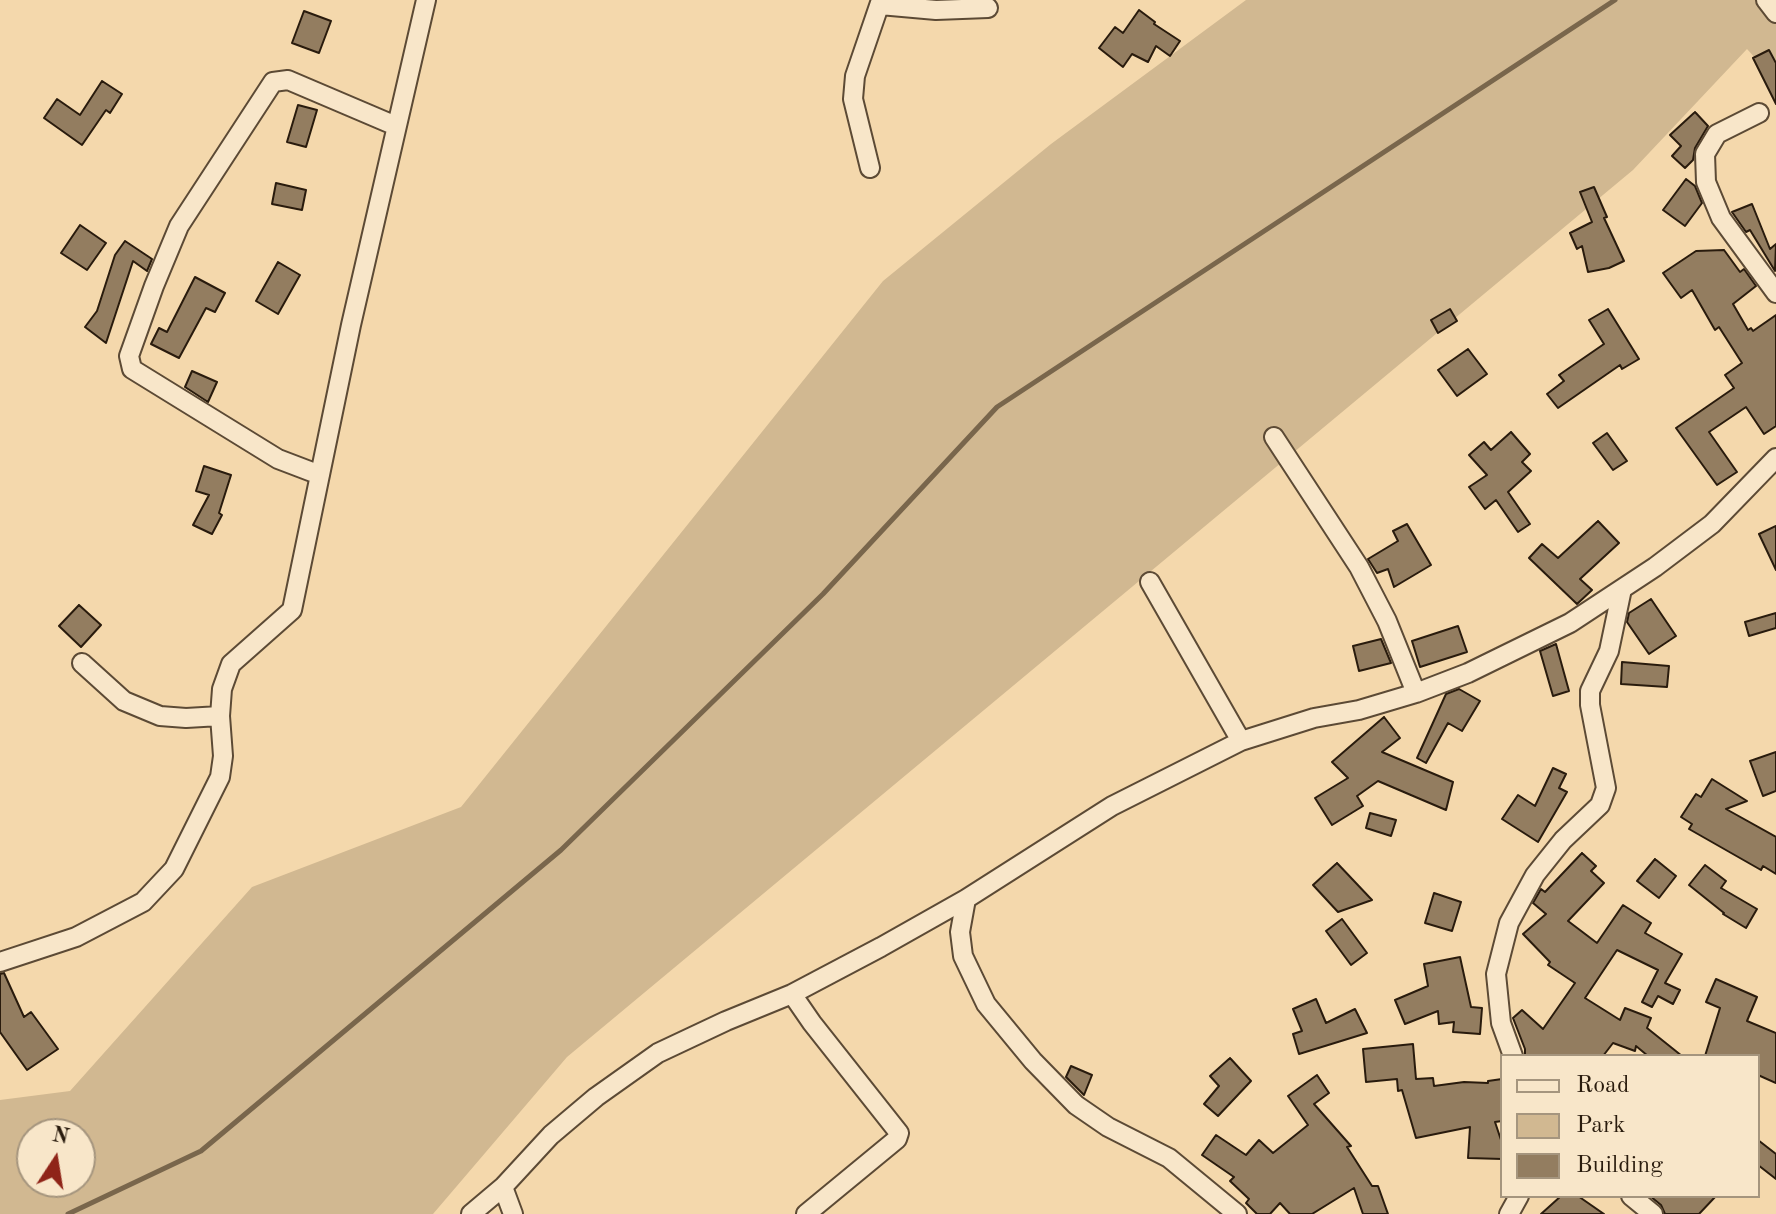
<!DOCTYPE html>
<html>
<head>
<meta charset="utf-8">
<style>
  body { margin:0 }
  #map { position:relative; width:1776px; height:1214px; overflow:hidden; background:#f4d8ac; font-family:"Old Standard TT",serif }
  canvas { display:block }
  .legend { position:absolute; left:1500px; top:1054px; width:260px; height:144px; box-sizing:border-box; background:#f8e6c9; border:2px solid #a5957e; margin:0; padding:10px 14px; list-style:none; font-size:24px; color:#291b0d }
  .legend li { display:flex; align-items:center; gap:16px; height:40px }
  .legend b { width:40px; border:2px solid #a5957e }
  .north { position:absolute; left:16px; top:1118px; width:80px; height:80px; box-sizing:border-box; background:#f8e6c9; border:2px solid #a5957e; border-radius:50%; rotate:12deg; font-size:22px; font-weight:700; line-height:32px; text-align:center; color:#291b0d }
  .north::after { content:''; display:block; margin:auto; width:28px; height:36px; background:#8f2418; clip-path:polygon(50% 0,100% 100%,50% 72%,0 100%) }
</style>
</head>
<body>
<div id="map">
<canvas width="1776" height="1214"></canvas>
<ul class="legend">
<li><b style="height:10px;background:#f8e6c9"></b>Road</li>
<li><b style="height:22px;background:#d1b891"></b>Park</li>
<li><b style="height:22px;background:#937d60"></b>Building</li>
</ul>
<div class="north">N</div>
</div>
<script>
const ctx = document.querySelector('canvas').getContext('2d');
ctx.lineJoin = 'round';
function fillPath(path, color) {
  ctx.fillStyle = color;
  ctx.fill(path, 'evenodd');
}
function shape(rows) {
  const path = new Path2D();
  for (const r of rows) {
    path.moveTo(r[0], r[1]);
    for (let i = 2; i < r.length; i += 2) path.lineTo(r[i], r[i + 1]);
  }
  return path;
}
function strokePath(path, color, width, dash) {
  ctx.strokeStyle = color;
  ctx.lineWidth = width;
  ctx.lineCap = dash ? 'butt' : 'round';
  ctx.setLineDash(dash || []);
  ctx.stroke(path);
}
fillPath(shape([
  [1246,0,1776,0,1776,81,1747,49,1633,170,567,1057,433,1214,0,1214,0,1100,70,1091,252,887,461,807,883,281,1051,144],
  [32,1134,80,1134,80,1182,32,1182]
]), '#d1b891');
strokePath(shape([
  [68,1214,201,1151,561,850,823,594,997,407,1615,0]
]), '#79664c', 5);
const building = shape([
  [1139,10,1155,22,1154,24,1180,41,1170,56,1156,46,1148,62,1132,54,1123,67,1099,48,1115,27,1123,33,1139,10],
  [304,11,331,21,319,53,292,43,304,11],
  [1769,50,1776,63,1776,104,1753,58,1769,50],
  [102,81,122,94,110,113,106,110,82,145,44,118,57,99,80,115,102,81],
  [298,105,317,110,306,147,287,142,298,105],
  [1695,112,1708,126,1695,148,1693,160,1685,168,1672,156,1681,146,1670,135,1695,112],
  [1686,179,1695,186,1702,203,1685,226,1663,210,1686,179],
  [276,183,306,190,302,210,272,204,276,183],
  [1594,187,1607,217,1604,218,1624,261,1609,268,1588,272,1582,246,1577,249,1570,233,1592,222,1580,192,1594,187],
  [1752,204,1770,249,1776,244,1775,271,1750,230,1746,232,1732,212,1752,204],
  [80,225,106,243,87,270,61,253,80,225],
  [125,241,152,259,147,271,133,261,106,343,85,327,97,311,115,255,125,241],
  [1724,250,1740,272,1744,269,1756,286,1733,304,1748,330,1751,328,1753,331,1776,315,1776,426,1764,434,1746,407,1709,432,1737,472,1717,485,1676,428,1734,388,1725,375,1742,363,1719,327,1715,330,1692,290,1681,298,1663,273,1696,251,1724,250],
  [278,262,300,275,278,314,256,301,278,262],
  [195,277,225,293,215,312,206,308,179,358,151,344,159,328,167,332,195,277],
  [1450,309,1457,321,1438,333,1431,320,1450,309],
  [1608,309,1639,359,1622,369,1620,365,1558,408,1547,394,1564,381,1559,375,1604,344,1589,320,1608,309],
  [1468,349,1487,374,1457,396,1438,370,1468,349],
  [192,371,217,382,208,402,185,387,192,371],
  [1511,432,1530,454,1522,462,1531,471,1508,492,1530,524,1518,532,1496,500,1485,509,1469,487,1487,475,1469,455,1484,442,1491,450,1511,432],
  [1607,433,1627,461,1613,470,1593,443,1607,433],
  [204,466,231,475,219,513,222,515,212,534,193,525,209,495,196,491,204,466],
  [1598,521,1619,543,1580,579,1592,590,1577,604,1529,558,1542,544,1558,558,1598,521],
  [1407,524,1431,565,1394,587,1388,569,1377,573,1368,559,1398,541,1393,531,1407,524],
  [1776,526,1776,570,1759,534,1776,526],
  [1651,599,1676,636,1649,654,1627,622,1629,613,1651,599],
  [79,605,101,625,81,647,59,626,79,605],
  [1776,613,1776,628,1749,636,1745,622,1776,613],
  [1458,626,1467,652,1420,667,1412,641,1458,626],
  [1381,639,1391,663,1359,671,1353,646,1381,639],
  [1556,644,1569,691,1553,696,1540,651,1556,644],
  [1622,662,1669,666,1667,687,1621,684,1622,662],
  [1459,689,1480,701,1462,731,1448,723,1426,763,1417,758,1446,694,1459,689],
  [1384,717,1400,738,1382,752,1453,782,1446,810,1378,781,1357,796,1363,806,1332,825,1315,798,1348,778,1332,762,1384,717],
  [1776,752,1776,791,1763,796,1750,761,1776,752],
  [1553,768,1566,774,1559,788,1567,792,1538,842,1502,819,1518,795,1535,806,1553,768],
  [1712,779,1747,801,1726,809,1776,837,1776,874,1763,866,1761,870,1689,829,1692,824,1681,817,1696,794,1701,797,1712,779],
  [1370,813,1396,820,1391,836,1366,828,1370,813],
  [1582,853,1596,866,1591,871,1604,883,1568,921,1597,943,1623,905,1651,923,1645,933,1682,954,1665,983,1680,990,1673,1004,1658,996,1652,1007,1642,1002,1658,970,1617,950,1585,998,1620,1020,1625,1008,1651,1018,1647,1028,1682,1056,1648,1056,1636,1046,1635,1051,1613,1043,1603,1056,1525,1056,1525,1049,1513,1018,1522,1010,1543,1029,1575,983,1548,965,1550,962,1523,934,1546,914,1533,903,1541,889,1545,892,1582,853],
  [1655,859,1676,876,1659,898,1637,881,1655,859],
  [1337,863,1372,900,1338,912,1313,885,1337,863],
  [1705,865,1726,881,1721,888,1757,909,1746,928,1723,914,1724,913,1689,885,1705,865],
  [1434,893,1461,902,1452,931,1425,923,1434,893],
  [1342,919,1367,953,1351,965,1326,931,1342,919],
  [1460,957,1471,1007,1482,1008,1480,1034,1453,1032,1454,1022,1439,1024,1438,1011,1405,1024,1395,1000,1428,986,1424,964,1460,957],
  [4,973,24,1017,31,1012,58,1049,27,1070,0,1032,0,974,4,973],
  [1716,979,1757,997,1747,1021,1776,1033,1776,1083,1758,1075,1758,1056,1705,1056,1720,1008,1706,1002,1716,979],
  [1316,999,1326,1023,1355,1009,1367,1033,1299,1054,1293,1034,1302,1031,1293,1009,1316,999],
  [1413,1044,1416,1079,1433,1078,1434,1086,1464,1082,1488,1083,1488,1081,1502,1079,1502,1121,1495,1122,1502,1143,1502,1159,1468,1158,1470,1127,1416,1138,1402,1090,1398,1091,1397,1079,1366,1082,1363,1049,1413,1044],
  [1230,1058,1251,1081,1218,1116,1204,1104,1219,1086,1210,1076,1230,1058],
  [1071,1066,1092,1075,1084,1095,1066,1077,1071,1066],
  [1317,1075,1329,1093,1314,1104,1351,1146,1347,1147,1372,1186,1378,1186,1388,1214,1363,1214,1354,1188,1312,1214,1290,1214,1280,1203,1270,1214,1257,1214,1246,1203,1249,1199,1230,1181,1234,1177,1202,1155,1216,1135,1246,1155,1259,1140,1273,1153,1308,1125,1288,1096,1317,1075],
  [1758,1140,1776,1154,1776,1179,1758,1165,1758,1140],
  [1561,1196,1578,1196,1604,1214,1541,1214,1561,1196],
  [1650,1196,1716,1196,1699,1214,1665,1214,1661,1205,1650,1196]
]);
fillPath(building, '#937d60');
strokePath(building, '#291b0d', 2);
const minor = shape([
  [1766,0,1776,13],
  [880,5,936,10,988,8],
  [1759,113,1717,134,1705,154,1706,182,1721,218,1776,293],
  [870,168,853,99,855,76,881,0],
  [1274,437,1359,567,1387,621,1416,693],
  [320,475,278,459,132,369,129,356,154,286,179,226,273,82,288,80,396,126],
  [1150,582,1241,741],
  [82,663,124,701,160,716,186,718,220,716],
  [966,899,960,932,963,956,986,1004,1033,1061,1076,1105,1108,1127,1169,1158,1237,1214],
  [0,962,76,937,143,902,174,869,220,777,223,756,220,716,222,689,231,664,292,610,351,325,426,0],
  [792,994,812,1023,899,1133,897,1139,806,1214],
  [1513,1056,1501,1023,1496,974,1509,923,1535,875,1563,840,1600,805,1606,788,1590,705,1590,691,1609,651,1622,589],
  [503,1187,513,1214],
  [1631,1196,1653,1214],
  [471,1214,503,1187,551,1135,596,1097,658,1053,726,1021,792,994,881,947,966,899,1112,806,1241,741,1314,718,1359,710,1416,693,1468,673,1570,623,1655,567,1712,524,1776,458],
  [1509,1214,1519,1196]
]);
strokePath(minor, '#5c4a35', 22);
strokePath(minor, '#f8e6c9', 18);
</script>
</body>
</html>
